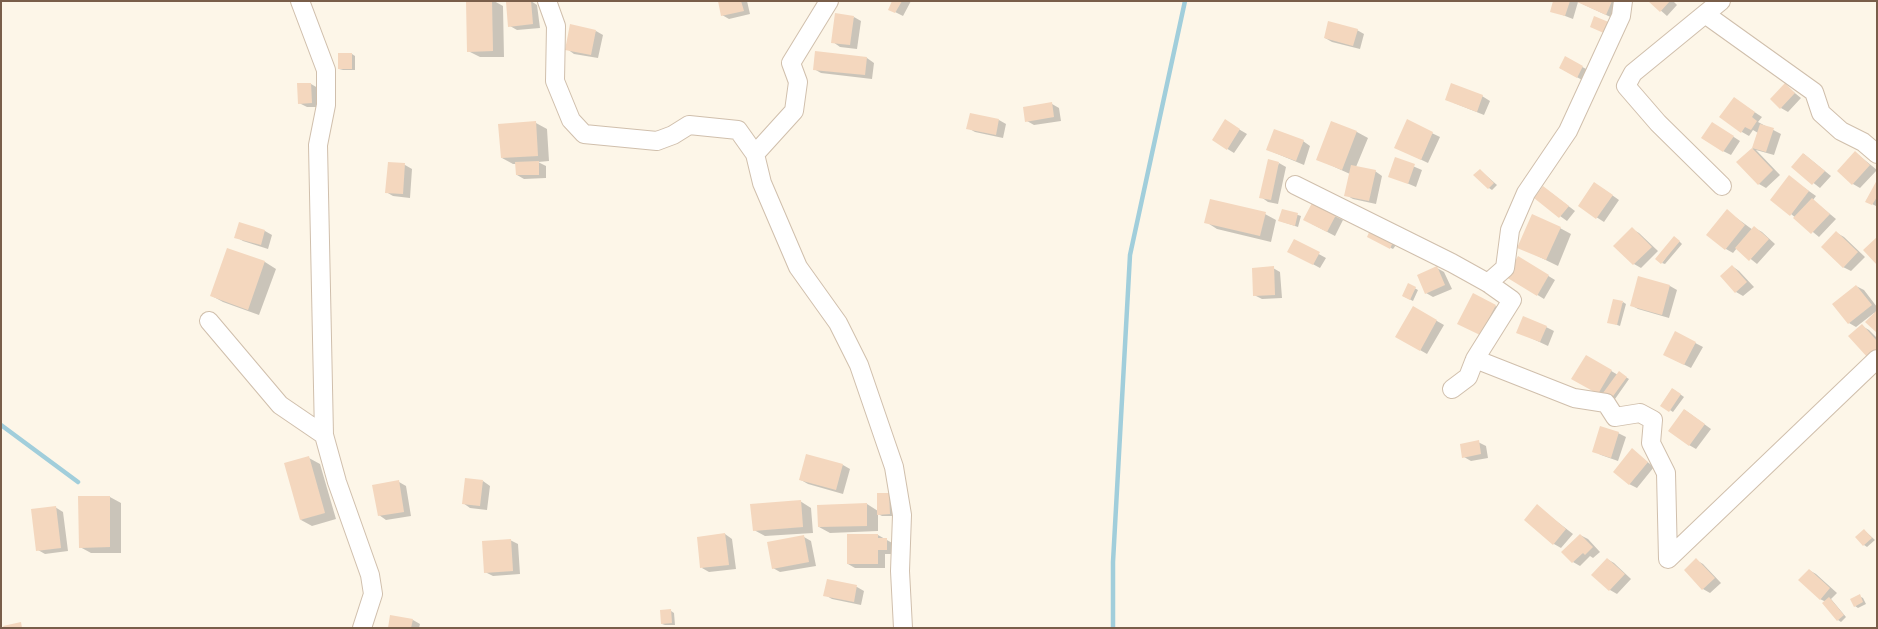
<!DOCTYPE html>
<html>
<head>
<meta charset="utf-8">
<style>
  body { margin:0 }
  #map { position:relative; width:1878px; height:629px; overflow:hidden; background:#fdf6e8; font-family:Rubik,sans-serif }
  canvas { display:block }
  .frame { position:absolute; inset:0; border:2px solid #795e4a; pointer-events:none }
</style>
</head>
<body>
<div id="map">
<canvas width="1878" height="629"></canvas>
<div class="frame"></div>
</div>
<script>
const ctx = document.querySelector('canvas').getContext('2d');
ctx.lineJoin = 'round';
function fillPath(path, color) {
  ctx.fillStyle = color;
  ctx.fill(path, 'evenodd');
}
function shape(rows) {
  const path = new Path2D();
  for (const r of rows) {
    path.moveTo(r[0], r[1]);
    for (let i = 2; i < r.length; i += 2) path.lineTo(r[i], r[i + 1]);
  }
  return path;
}
function strokePath(path, color, width, dash) {
  ctx.strokeStyle = color;
  ctx.lineWidth = width;
  ctx.lineCap = dash ? 'butt' : 'round';
  ctx.setLineDash(dash || []);
  ctx.stroke(path);
}
fillPath(shape([
  [467,1,494,1,503,6,504,57,480,57,468,51],
  [531,1,537,5,540,28,517,30,510,26,507,3],
  [719,1,747,1,750,14,729,19,722,15],
  [894,1,911,1,903,16,889,9],
  [1555,1,1625,1,1617,20,1578,2,1573,19,1552,11],
  [1650,1,1673,1,1677,5,1667,16],
  [854,17,861,21,857,49,840,47,833,42],
  [1357,30,1364,34,1360,49,1332,42,1325,38],
  [596,31,603,35,598,58,574,54,567,49],
  [352,54,355,56,355,70,343,70,339,69],
  [867,58,874,63,872,79,821,73,814,69],
  [1565,58,1590,71,1584,81,1560,68],
  [311,84,318,88,319,107,307,107,299,103],
  [1785,85,1801,98,1788,112,1781,108],
  [1482,96,1490,101,1484,115,1454,103],
  [1741,103,1762,117,1758,122,1781,134,1774,155,1756,150,1780,175,1766,188,1759,184,1738,162,1753,148,1758,133,1753,130,1749,136,1742,132],
  [1052,104,1059,108,1061,121,1034,125,1027,121],
  [999,120,1006,124,1003,138,975,132,968,128],
  [1225,121,1247,134,1234,153,1213,140],
  [1407,121,1440,137,1428,163,1403,151],
  [1332,122,1357,132,1368,138,1356,167,1375,171,1382,176,1376,204,1353,199,1346,195,1350,174,1317,159],
  [536,123,547,129,549,161,538,162,546,166,546,178,524,179,517,175,516,164,513,164,502,158],
  [1720,128,1740,141,1731,155,1723,151],
  [1303,141,1310,146,1304,165,1268,150],
  [1856,153,1877,170,1860,188,1853,184],
  [1804,154,1831,176,1820,188,1793,167],
  [1396,159,1422,170,1416,187,1390,176],
  [389,163,405,165,412,169,410,198,393,196,386,192],
  [1279,163,1286,167,1278,204,1268,202,1261,197],
  [1480,170,1497,185,1492,190,1489,188],
  [1789,177,1816,196,1813,200,1836,219,1819,237,1791,214],
  [1877,182,1877,204,1876,206,1866,201],
  [1602,188,1619,200,1604,222,1579,206],
  [1550,192,1575,211,1567,221,1535,198],
  [1312,205,1343,220,1335,236,1312,224],
  [1283,210,1301,216,1298,227,1283,222],
  [1727,211,1753,230,1755,228,1762,232,1775,244,1757,264,1737,248,1733,253,1726,249],
  [1265,214,1276,220,1271,242,1217,229,1206,222],
  [240,224,265,231,272,235,268,249,243,241,236,237],
  [1560,228,1571,234,1558,266,1519,247],
  [1632,229,1639,233,1658,251,1641,268,1634,264,1615,246],
  [1371,232,1396,245,1393,249,1369,237],
  [1837,233,1844,237,1865,257,1851,271,1843,267],
  [1678,240,1682,244,1665,264,1662,263],
  [1295,241,1326,258,1320,268,1296,255],
  [228,250,265,262,276,269,259,315,223,302,212,296],
  [1519,258,1555,280,1544,299,1507,276],
  [1732,266,1739,271,1754,287,1743,296,1736,292],
  [1273,268,1280,272,1282,298,1262,299,1254,295],
  [1437,268,1444,272,1452,289,1433,297,1426,293],
  [1639,278,1670,286,1677,290,1669,318,1638,309,1631,305],
  [1409,285,1418,290,1413,301,1403,296],
  [1856,286,1864,290,1877,307,1877,331,1874,313,1856,327,1849,323],
  [1623,302,1626,304,1620,326,1609,322],
  [1496,306,1503,310,1488,338,1466,327],
  [1414,308,1444,325,1427,354,1397,337],
  [1862,326,1869,330,1877,338,1877,361],
  [1546,327,1554,331,1548,346,1518,332],
  [1676,333,1703,347,1691,368,1671,358],
  [1586,356,1618,375,1619,373,1629,379,1615,399,1607,394,1605,397,1573,378],
  [1673,389,1684,397,1673,412,1662,405],
  [1685,410,1711,429,1696,449,1689,445],
  [1618,433,1626,437,1618,461,1601,455,1594,451],
  [1478,442,1486,446,1488,458,1471,461,1464,457],
  [1632,450,1654,467,1637,488,1629,484],
  [309,458,320,464,336,519,312,526,301,520],
  [843,465,850,469,843,494,808,484,801,480],
  [483,481,490,486,487,510,470,508,463,503],
  [399,482,406,486,411,516,386,520,379,515],
  [889,494,892,496,892,516,882,516,878,514,878,531,830,533,819,527,867,504,878,511],
  [110,497,121,503,121,553,91,553,80,547],
  [800,501,811,508,813,533,765,536,754,530],
  [1537,506,1573,534,1561,548,1554,544],
  [55,507,63,512,68,551,45,554,38,550],
  [1864,530,1875,540,1867,547,1864,545],
  [725,534,732,539,736,569,709,572,702,568],
  [878,535,894,544,894,554,885,554,885,568,855,568,848,564],
  [1580,535,1588,539,1600,552,1593,558,1590,556,1580,566,1573,562],
  [804,537,811,541,816,566,780,572,773,568],
  [510,540,518,544,520,574,493,576,485,572],
  [1607,559,1614,563,1631,579,1617,594,1610,590,1593,575],
  [1696,560,1703,564,1721,583,1710,593,1703,589],
  [1809,570,1816,574,1837,593,1831,599,1846,617,1841,622,1838,620,1826,602,1820,599],
  [828,580,857,587,864,591,861,605,832,599,825,595],
  [1859,596,1863,598,1866,604,1858,608,1855,606],
  [671,611,674,613,675,625,665,625,662,624],
  [413,620,420,624,419,628,389,628]
]), '#0003');
strokePath(shape([
  [1,425,78,482],
  [1113,628,1113,562,1130,255,1185,1]
]), '#a1cedb', 4.5);
fillPath(shape([
  [466,1,492,1,493,51,467,52],
  [531,1,533,24,508,27,506,2],
  [718,1,741,1,744,11,721,16],
  [892,1,902,1,895,13,888,10],
  [1553,1,1570,1,1565,16,1550,12],
  [1575,1,1612,1,1606,15],
  [1648,1,1670,1,1660,12],
  [835,13,854,16,850,45,831,43],
  [1594,16,1611,23,1606,34,1590,27],
  [1328,21,1358,29,1353,46,1324,38],
  [570,24,596,30,591,55,565,50],
  [815,51,867,57,865,75,813,70],
  [338,53,352,53,352,69,338,69],
  [1565,56,1583,66,1577,78,1559,68],
  [297,83,311,83,312,103,298,104],
  [1451,83,1483,95,1477,112,1445,100],
  [1785,83,1795,93,1780,109,1770,99],
  [1734,97,1755,112,1752,117,1757,121,1751,130,1745,127,1741,133,1719,117],
  [1052,102,1054,117,1025,122,1023,107],
  [970,113,999,119,996,135,966,129],
  [1225,119,1240,129,1227,150,1212,140],
  [1407,119,1433,132,1421,160,1394,148],
  [536,121,538,156,501,158,498,124],
  [1331,121,1357,131,1342,170,1316,160],
  [1712,122,1734,136,1723,152,1701,138],
  [1760,124,1774,128,1766,152,1752,148],
  [1274,129,1304,140,1296,161,1266,150],
  [1752,148,1773,170,1758,185,1736,162],
  [1855,151,1870,165,1852,185,1837,171],
  [1803,153,1825,171,1812,185,1791,167],
  [1395,157,1415,164,1408,184,1388,177],
  [1268,159,1279,162,1271,200,1259,198],
  [539,161,539,175,516,175,515,162],
  [388,162,405,163,403,194,385,193],
  [1351,165,1376,170,1369,201,1344,196],
  [1480,169,1494,183,1488,189,1473,175],
  [1789,175,1809,191,1790,216,1770,200],
  [1877,180,1877,197,1872,205,1865,202],
  [1594,182,1613,195,1596,219,1578,206],
  [1543,186,1569,206,1559,218,1534,198],
  [1812,198,1830,214,1811,234,1793,218],
  [1210,199,1266,212,1260,236,1204,223],
  [1312,203,1336,215,1327,232,1303,220],
  [1282,209,1298,213,1295,226,1278,221],
  [1727,209,1745,225,1725,250,1706,235],
  [1532,214,1561,227,1546,260,1517,248],
  [239,222,265,230,261,245,234,238],
  [1754,226,1769,239,1749,261,1735,248],
  [1632,227,1652,247,1633,265,1613,246],
  [1370,230,1393,242,1390,249,1367,237],
  [1836,231,1858,252,1843,268,1821,247],
  [1674,236,1680,241,1661,264,1655,259],
  [1877,237,1877,265,1863,250],
  [1294,239,1320,252,1313,265,1287,252],
  [227,248,265,261,248,310,210,296],
  [1518,256,1549,275,1537,296,1506,277],
  [1732,265,1747,282,1735,293,1720,276],
  [1274,266,1275,295,1253,296,1252,268],
  [1437,266,1445,285,1425,294,1417,275],
  [1638,276,1670,285,1662,315,1630,306],
  [1408,283,1416,287,1410,300,1402,296],
  [1856,285,1872,305,1848,324,1832,304],
  [1473,293,1496,305,1480,335,1457,324],
  [1613,299,1623,301,1617,325,1607,323],
  [1413,306,1437,320,1420,351,1395,337],
  [1877,310,1877,333,1865,322],
  [1523,316,1547,326,1540,342,1516,333],
  [1862,324,1877,341,1877,350,1868,358,1848,336],
  [1675,331,1696,342,1684,365,1663,355],
  [1586,355,1612,370,1598,394,1571,379],
  [1619,371,1627,377,1611,399,1603,393],
  [1672,388,1681,394,1669,412,1660,406],
  [1684,409,1705,424,1689,446,1668,431],
  [1600,426,1619,432,1611,458,1592,452],
  [1479,440,1481,454,1462,458,1460,444],
  [1632,448,1648,462,1629,485,1613,472],
  [806,454,843,464,836,490,799,480],
  [309,456,325,513,300,520,284,463],
  [465,478,483,480,480,506,462,504],
  [399,480,404,512,378,516,372,485],
  [877,493,889,493,890,514,877,515],
  [78,496,110,496,110,547,79,548],
  [801,500,803,527,753,531,750,504],
  [867,503,867,526,818,527,817,505],
  [1537,504,1566,529,1553,545,1524,520],
  [56,506,61,548,36,551,31,509],
  [1864,529,1872,538,1863,546,1855,537],
  [725,533,729,565,700,568,697,537],
  [847,534,878,534,878,538,887,538,887,550,878,550,878,564,847,564],
  [1580,534,1593,547,1585,555,1583,553,1572,563,1561,552],
  [804,535,809,562,772,569,767,542],
  [511,539,513,571,484,573,482,541],
  [1607,558,1625,574,1609,591,1591,575],
  [1696,558,1715,578,1702,590,1684,570],
  [1809,569,1830,588,1820,600,1798,580],
  [827,579,857,585,854,602,823,596],
  [1860,594,1863,602,1854,607,1850,599],
  [1829,597,1844,615,1837,621,1822,603],
  [671,609,672,623,661,624,660,610],
  [390,615,413,619,411,628,388,628],
  [21,622,22,628,4,628,3,626]
]), '#f4d7be');
const minor = shape([
  [300,1,326,70,326,105,318,145,324,435,337,482,370,575,373,594,362,628],
  [547,1,556,26,555,81,571,120,584,134,657,141,673,135,689,125,738,130,755,154,762,183,798,267,838,323,859,365,894,467,902,515,900,571,903,628],
  [1721,1,1705,14,1814,92,1821,113,1841,131,1863,142,1877,154],
  [1705,14,1633,73,1626,86,1658,123,1722,186],
  [755,154,794,111,798,82,791,63,829,1],
  [1295,185,1452,263,1488,283,1512,300,1475,359],
  [1488,283,1505,268,1510,230,1526,193,1568,131,1621,16,1623,1],
  [209,321,280,405,324,435],
  [1452,389,1468,377,1475,359,1574,398,1606,403,1615,417,1640,413,1653,420,1651,443,1666,473,1668,559,1877,359]
]);
strokePath(minor, '#d0bfac', 20);
strokePath(minor, '#fff', 18);
</script>
</body>
</html>
